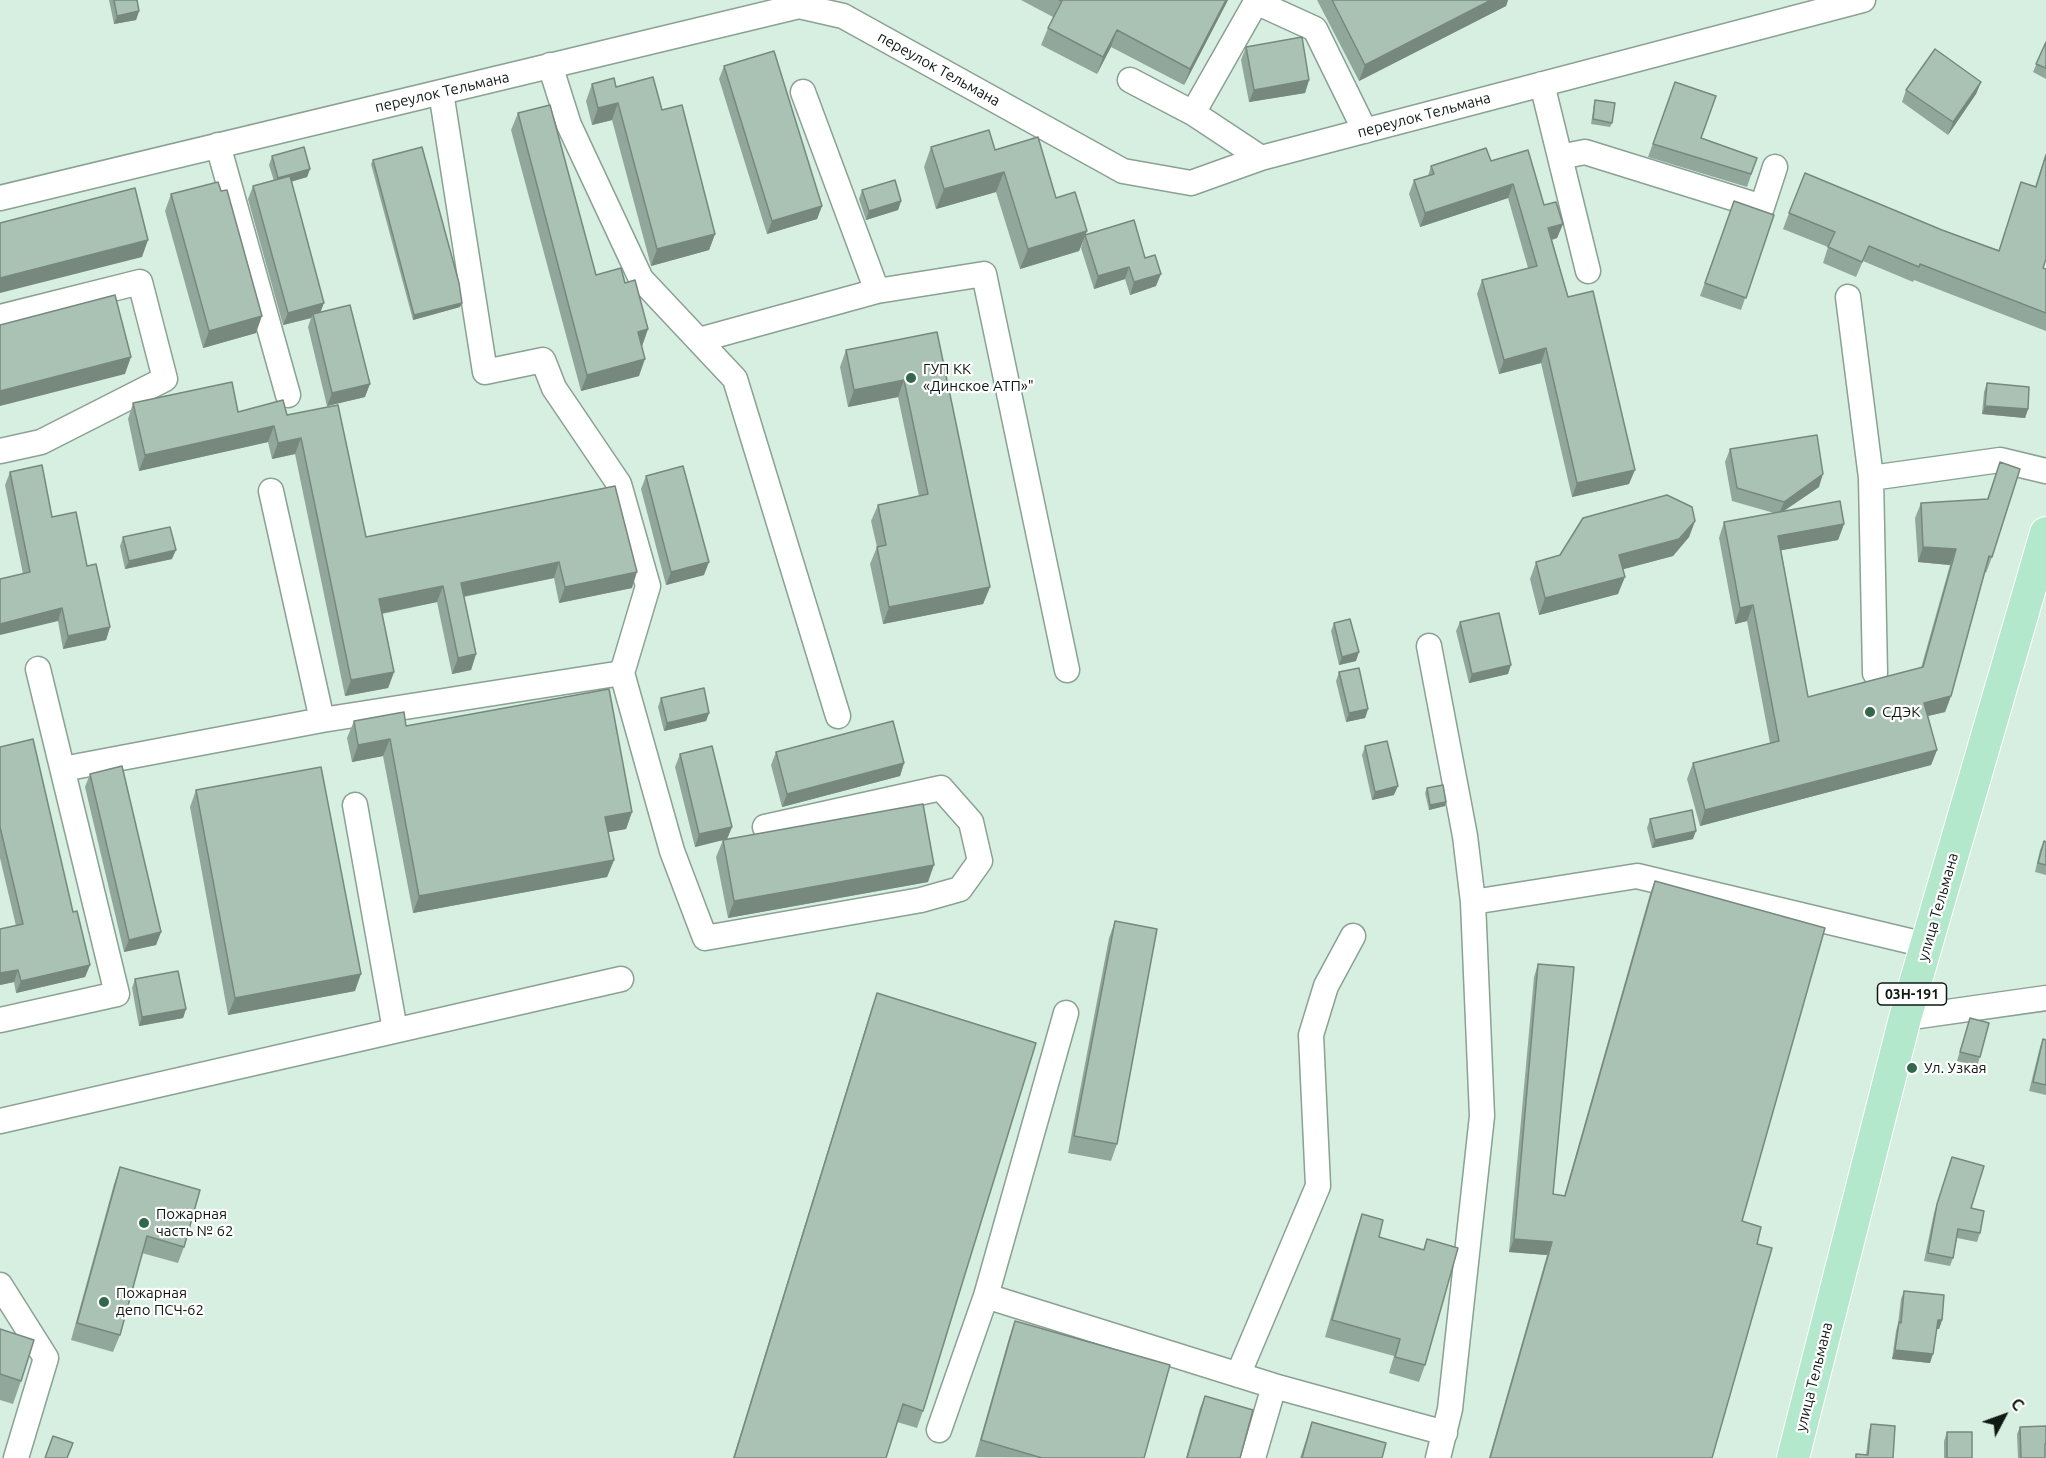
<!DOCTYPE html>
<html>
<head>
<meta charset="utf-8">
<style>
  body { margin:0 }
  #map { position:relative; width:2046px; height:1458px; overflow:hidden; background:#d6efe0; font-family:Ubuntu,sans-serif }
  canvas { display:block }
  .north { position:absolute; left:1974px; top:1386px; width:60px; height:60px; -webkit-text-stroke:4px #fff; paint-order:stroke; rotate:49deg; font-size:16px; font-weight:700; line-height:24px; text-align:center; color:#101914 }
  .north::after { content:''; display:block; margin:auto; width:21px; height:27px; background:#101914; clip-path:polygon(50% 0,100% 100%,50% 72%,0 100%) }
</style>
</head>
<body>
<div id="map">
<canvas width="2046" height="1458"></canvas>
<div class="north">С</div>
</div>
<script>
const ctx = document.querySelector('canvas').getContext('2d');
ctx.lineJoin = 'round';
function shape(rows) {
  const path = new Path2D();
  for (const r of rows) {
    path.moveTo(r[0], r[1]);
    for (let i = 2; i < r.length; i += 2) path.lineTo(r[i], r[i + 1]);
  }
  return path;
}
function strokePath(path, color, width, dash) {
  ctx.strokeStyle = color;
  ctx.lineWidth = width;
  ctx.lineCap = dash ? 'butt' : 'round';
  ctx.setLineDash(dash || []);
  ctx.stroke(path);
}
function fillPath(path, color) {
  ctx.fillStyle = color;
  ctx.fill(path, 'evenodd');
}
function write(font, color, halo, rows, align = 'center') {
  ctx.font = font + ' Ubuntu,sans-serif';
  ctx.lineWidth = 4.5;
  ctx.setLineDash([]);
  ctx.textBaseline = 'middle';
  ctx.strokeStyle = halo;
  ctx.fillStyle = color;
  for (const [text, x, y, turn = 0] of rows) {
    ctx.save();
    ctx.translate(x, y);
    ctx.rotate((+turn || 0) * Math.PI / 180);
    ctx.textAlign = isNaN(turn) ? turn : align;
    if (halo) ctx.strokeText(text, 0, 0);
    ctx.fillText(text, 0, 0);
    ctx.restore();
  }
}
const minor = shape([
  [550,65,569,125,641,279,735,379,838,716],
  [1130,80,1193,113,1261,158],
  [1542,84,1588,271],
  [441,92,485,372,543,360,554,388,619,484,648,586,622,673,672,851,705,938,921,900,960,889,980,861,971,822,941,788,765,827],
  [803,92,877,291],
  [1193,113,1256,2,1315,29,1365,131],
  [218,145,288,395],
  [1560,157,1585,152,1762,207,1775,167],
  [0,198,799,6,843,16,1123,171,1191,183,1261,158,1863,0],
  [1848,297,1871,478,1875,673],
  [0,317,140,282,165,379,41,442,0,451],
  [699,340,877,291,984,274,1067,670],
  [1871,478,2000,460,2046,471],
  [271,491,322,720],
  [1429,646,1465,836,1473,902,1482,1116,1450,1409,1438,1458],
  [63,769,322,720,622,673],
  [355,805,395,1030],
  [1473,902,1637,876,1926,945],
  [1905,1018,2046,998],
  [0,1020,117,994,38,669],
  [0,1121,621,979],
  [0,1285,46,1358,16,1458],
  [986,1296,1274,1386,1445,1433],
  [1238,1375,1318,1186,1311,1035,1326,986,1353,936],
  [939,1430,986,1296,1066,1013],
  [1253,1458,1274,1386]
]);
const major = shape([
  [1793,1458,1905,1018,2046,533]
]);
strokePath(minor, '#8aa193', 27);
strokePath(major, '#fff', 34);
strokePath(minor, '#fff', 24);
strokePath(major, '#b3e8cd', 32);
fillPath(shape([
  [109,0,137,0,139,11,136,20,114,24],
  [1021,0,1228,0,1184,85,1111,47,1097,74,1041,45,1048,28,1053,17],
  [1317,0,1508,0,1506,6,1359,81],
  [2046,42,2046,79,2033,72],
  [1246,47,1309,80,1305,93,1249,102,1241,60],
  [724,66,822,206,817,219,767,234,719,79],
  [1675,82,1701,138,1757,158,1747,187,1648,157],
  [1981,82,1976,94,1948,135,1902,102,1906,90],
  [592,84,616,87,662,110,715,234,709,250,651,266,612,120,592,125,586,101],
  [1595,100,1612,123,1610,127,1591,124,1594,104],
  [518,113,596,275,625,283,648,329,642,346,639,376,581,391,511,130],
  [931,147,995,150,1056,198,1087,231,1079,251,1020,269,996,192,936,209,924,167],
  [2046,153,2046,259,2043,268,2046,269,2046,331,1914,280,1913,282,1863,261,1856,277,1823,263,1828,247,1783,229,1789,213,1942,230,1999,250,2021,182,2035,187],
  [272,156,310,169,307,177,291,182,321,312,365,397,327,406,308,327,311,318,283,325,248,199,253,186,274,181,269,165],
  [373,160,460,307,413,320,371,164],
  [1491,161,1544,205,1563,224,1557,238,1552,240,1568,297,1629,484,1572,497,1541,363,1499,374,1477,294,1482,280,1528,268,1508,198,1420,227,1409,194,1414,180,1428,176,1431,166],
  [862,190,901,201,898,210,866,220,859,199],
  [171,194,256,333,203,348,165,211],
  [1734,201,1774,215,1741,310,1700,296],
  [1085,235,1145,258,1156,286,1130,295,1125,279,1094,289,1081,248],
  [937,332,990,587,983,604,883,624,870,564,877,547,871,521,878,505,919,496,898,397,848,407,840,367,846,350],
  [1987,383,2028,409,2025,418,1982,414,1984,392],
  [133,403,287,415,366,537,615,486,632,588,559,603,554,578,464,597,476,654,471,670,452,674,437,602,382,614,394,672,388,688,345,696,295,454,272,459,268,442,139,471,128,419],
  [1730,449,1819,487,1784,511,1844,524,1838,540,1781,550,1808,697,1921,668,1950,565,1918,562,1915,518,1921,503,1987,499,2000,462,1992,557,1986,573,1985,572,1951,696,1945,712,1928,716,1937,750,1931,765,1700,826,1687,779,1693,763,1770,743,1747,621,1735,624,1719,538,1724,522,1774,513,1732,501,1725,462],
  [10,472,52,517,87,566,110,627,106,640,63,649,58,621,23,574,5,485],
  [646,476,704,575,666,585,641,489],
  [1695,521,1689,537,1673,556,1623,569,1618,594,1539,615,1530,579,1536,562],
  [123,537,172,559,125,569,120,546],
  [1460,622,1508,674,1469,683,1456,631],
  [1334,623,1356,661,1339,665,1331,631],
  [1339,672,1368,709,1365,718,1346,722,1336,681],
  [661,698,709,713,706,721,664,731,658,707],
  [354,721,406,726,632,812,626,829,608,832,614,860,607,877,413,913,383,756,352,762,347,738],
  [1365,746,1394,795,1372,800,1362,755],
  [0,747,73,912,90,965,85,977,16,993,14,982,0,985,0,929,16,926,0,858],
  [776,752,904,763,900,776,782,807,771,765],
  [680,754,732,827,727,839,928,882,728,918,716,857,723,840,695,847,675,767],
  [90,774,161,932,156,945,124,952,85,787],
  [1427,788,1446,802,1445,806,1429,810,1425,793],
  [196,790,355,991,228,1015,190,807],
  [1650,819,1693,839,1652,848,1647,828],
  [2044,841,2046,842,2046,875,2035,872,2040,850],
  [1655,881,1742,1221,1757,1244,1712,1458,1489,1458,1547,1255,1509,1252,1534,977,1538,964,1553,1194,1564,1196,1650,894],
  [1115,921,1117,1144,1111,1161,1068,1153,1109,938],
  [135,979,186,1009,183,1018,139,1026,132,988],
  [877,993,923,1411,917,1428,897,1422,886,1458,733,1458,871,1010],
  [1970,1018,1980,1057,1977,1066,1957,1061],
  [2043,1039,2046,1040,2046,1095,2029,1091,2040,1047],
  [1952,1157,1980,1233,1977,1242,1957,1238,1953,1258,1950,1266,1924,1261,1934,1213],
  [120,1167,184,1247,178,1263,142,1253,120,1335,113,1352,71,1340,114,1184],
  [1362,1214,1379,1237,1423,1250,1427,1239,1425,1365,1419,1382,1389,1373,1394,1356,1325,1337,1356,1231],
  [1904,1291,1942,1320,1939,1329,1936,1329,1930,1363,1892,1359,1896,1331,1898,1324,1901,1299],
  [1015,1321,1144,1458,975,1457,1009,1338],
  [0,1329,21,1381,13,1404,0,1400],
  [1205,1396,1240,1458,1186,1458,1200,1408],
  [1312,1422,1382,1458,1300,1458],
  [1871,1424,1893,1458,1855,1458,1856,1454,1866,1455,1869,1431],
  [2020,1427,2045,1451,2045,1458,2018,1458,2017,1434],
  [1947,1432,1972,1458,1944,1458,1944,1441]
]), '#92a79b');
fillPath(shape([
  [1226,0,1228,0,1184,85,1190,69],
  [1491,0,1508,0,1506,6,1359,81,1365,65],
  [139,11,136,20,114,24,117,16],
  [1117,30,1111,47,1097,74,1103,57],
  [1309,80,1305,93,1249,102,1254,90],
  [1981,82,1976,94,1948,135,1953,122],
  [618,103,612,120,592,125,598,108],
  [310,169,307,177,275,186,278,178],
  [1004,172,996,192,936,209,944,189],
  [1513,184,1508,198,1420,227,1425,213],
  [901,201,898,210,866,220,869,211],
  [822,206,817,219,767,234,772,221],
  [1563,224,1557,238,1543,242,1548,228],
  [1087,231,1079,251,1020,269,1028,249],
  [715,234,709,250,651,266,657,249],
  [148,240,142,257,0,293,0,278],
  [1129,267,1125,279,1094,289,1098,276],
  [1161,274,1156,286,1130,295,1134,282],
  [324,303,319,316,313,314,311,318,283,325,288,313],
  [462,303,460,307,413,320,414,315],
  [262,316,256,333,203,348,209,331],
  [648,329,642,346,632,349,638,332],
  [1546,348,1541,363,1499,374,1504,360],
  [131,357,125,374,0,406,0,391],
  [645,359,639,376,581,391,587,375],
  [904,380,898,397,848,407,854,390],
  [370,384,365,397,327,406,332,393],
  [1985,406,2028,409,2025,418,1982,414],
  [274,426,268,442,139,471,145,455],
  [301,438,295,454,272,459,278,443],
  [1635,470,1629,484,1572,497,1577,483],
  [1823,474,1819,487,1779,514,1784,502],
  [1695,521,1689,537,1673,556,1613,572,1619,555],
  [1844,524,1838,540,1772,552,1778,536],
  [1923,547,1956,549,1950,565,1918,562],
  [176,550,172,559,125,569,129,561],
  [559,562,554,578,455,598,461,583],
  [709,562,704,575,666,585,671,572],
  [637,572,632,588,559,603,565,587],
  [1625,577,1618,594,1539,615,1545,598],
  [443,586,437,602,373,615,379,599],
  [990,587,983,604,883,624,889,607],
  [1753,605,1747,621,1735,624,1740,608],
  [62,608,58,621,0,635,0,624],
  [110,627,106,640,63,649,68,636],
  [1359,652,1356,661,1339,665,1342,657],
  [476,654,471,670,452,674,458,658],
  [1511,665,1508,674,1469,683,1472,674],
  [394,672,388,688,345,696,351,680],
  [1951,696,1945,712,1919,718,1924,703],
  [1368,709,1365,718,1346,722,1349,713],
  [709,713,706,721,664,731,667,723],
  [390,739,383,756,352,762,358,745],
  [1937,750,1931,765,1700,826,1705,810],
  [904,763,900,776,782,807,787,794],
  [1398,786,1394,795,1372,800,1375,792],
  [1446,802,1445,806,1429,810,1430,805],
  [632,812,626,829,599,834,605,817],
  [732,827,727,839,695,847,699,834],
  [1696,831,1693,839,1652,848,1655,840],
  [614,860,607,877,413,913,419,896],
  [934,865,928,882,728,918,734,901],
  [161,932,156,945,124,952,129,940],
  [90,965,85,977,16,993,21,981],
  [18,970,14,982,0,985,0,973],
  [361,974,355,991,228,1015,235,998],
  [186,1009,183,1018,139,1026,142,1017],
  [1514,1239,1552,1242,1547,1255,1509,1252],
  [1938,1320,1942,1320,1939,1329,1934,1329],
  [1895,1350,1933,1354,1930,1363,1892,1359]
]), '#77887e');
const building = shape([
  [114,0,137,0,139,11,117,16,114,0],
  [1059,0,1226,0,1190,69,1117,30,1103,57,1048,28,1062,1,1059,0],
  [1332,0,1491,0,1365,65,1332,0],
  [1302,37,1309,80,1254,90,1246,47,1302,37],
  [2046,42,2046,68,2036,64,2046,42],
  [1935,49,1981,82,1953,122,1906,90,1935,49],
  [774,51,822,206,772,221,724,66,774,51],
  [653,77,662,110,682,105,715,234,657,249,618,103,598,108,592,84,614,78,616,87,653,77],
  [1675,82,1716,96,1701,138,1757,158,1751,174,1653,144,1675,82],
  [1595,100,1615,103,1612,123,1593,119,1595,100],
  [550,105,596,275,621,268,625,283,635,280,648,329,638,332,645,359,587,375,518,113,550,105],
  [989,130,995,150,1038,137,1056,198,1075,192,1087,231,1028,249,1004,172,944,189,931,147,989,130],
  [304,147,310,169,278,178,272,156,304,147],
  [422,147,459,283,462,303,414,315,373,160,422,147],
  [1486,148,1491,161,1528,150,1544,205,1556,202,1563,224,1548,228,1568,297,1593,291,1635,470,1577,483,1546,348,1504,360,1482,280,1537,266,1513,184,1425,213,1414,180,1434,174,1431,166,1486,148],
  [2046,155,2046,259,2043,268,2046,269,2046,313,1920,264,1919,267,1869,246,1862,262,1828,247,1835,232,1789,213,1805,173,1942,230,1999,251,2021,182,2036,187,2046,155],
  [290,176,324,303,288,313,253,186,290,176],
  [895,180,901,201,869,211,862,190,895,180],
  [218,182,221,191,227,190,262,316,209,331,171,194,218,182],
  [135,188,148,240,0,278,0,223,135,188],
  [1734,201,1774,215,1746,298,1705,283,1734,201],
  [1134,220,1145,258,1155,255,1161,274,1134,282,1129,267,1098,276,1085,235,1134,220],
  [115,295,131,357,0,391,0,325,115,295],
  [350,305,370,384,332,393,313,314,350,305],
  [937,332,990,587,889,607,877,547,886,545,878,505,928,494,904,380,854,390,846,350,937,332],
  [232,382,238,412,283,400,287,415,338,405,366,537,615,486,637,572,565,587,559,562,461,583,476,654,458,658,443,586,379,599,394,672,351,680,301,438,278,443,274,426,145,455,133,403,232,382],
  [1987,383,2029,387,2028,409,1985,406,1987,383],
  [1817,435,1823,474,1784,502,1737,488,1730,449,1817,435],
  [2000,462,2020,469,1992,557,1989,556,1951,696,1924,703,1937,750,1705,810,1693,763,1779,741,1753,605,1740,608,1724,522,1840,501,1844,524,1778,536,1808,697,1923,667,1956,549,1923,547,1921,503,1988,499,2000,462],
  [42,465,52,517,76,512,87,566,96,564,110,627,68,636,62,608,0,624,0,579,30,572,10,472,42,465],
  [683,466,709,562,671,572,646,476,683,466],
  [1667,495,1692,507,1695,521,1679,539,1619,555,1625,577,1545,598,1536,562,1560,555,1583,518,1667,495],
  [170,527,176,550,129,561,123,537,170,527],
  [1499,613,1511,665,1472,674,1460,622,1499,613],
  [1350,619,1359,652,1342,657,1334,623,1350,619],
  [1359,668,1368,709,1349,713,1339,672,1359,668],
  [704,688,709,713,667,723,661,698,704,688],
  [609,689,632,812,605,817,614,860,419,896,390,739,358,745,354,721,404,712,406,726,609,689],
  [893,721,904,763,787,794,776,752,893,721],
  [33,739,73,912,77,911,90,965,21,981,18,970,0,973,0,929,23,924,0,827,0,747,33,739],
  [1387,741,1398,786,1375,792,1365,746,1387,741],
  [712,746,732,827,699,834,680,754,712,746],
  [122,766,161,932,129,940,90,774,122,766],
  [321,767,361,974,235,998,196,790,321,767],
  [1443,785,1446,802,1430,805,1427,788,1443,785],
  [923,804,934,865,734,901,723,840,923,804],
  [1692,810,1696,831,1655,840,1650,819,1692,810],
  [2044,841,2046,842,2046,865,2038,863,2044,841],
  [1655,881,1825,928,1742,1221,1761,1227,1757,1244,1772,1248,1712,1458,1490,1458,1552,1242,1514,1239,1538,964,1574,967,1553,1194,1565,1196,1655,881],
  [1115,921,1157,929,1117,1144,1074,1136,1115,921],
  [178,971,186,1009,142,1017,135,979,178,971],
  [877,993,1036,1043,923,1411,903,1404,886,1458,734,1458,877,993],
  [1970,1018,1989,1023,1980,1057,1960,1052,1970,1018],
  [2043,1039,2046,1040,2046,1085,2033,1082,2043,1039],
  [1952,1157,1984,1166,1971,1208,1984,1211,1980,1233,1958,1229,1953,1258,1928,1253,1937,1204,1952,1157],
  [120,1167,200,1190,184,1247,147,1236,120,1335,77,1323,120,1167],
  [1362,1214,1383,1220,1379,1237,1424,1250,1427,1239,1458,1248,1425,1365,1395,1357,1400,1339,1332,1320,1362,1214],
  [1904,1291,1944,1295,1942,1320,1938,1320,1933,1354,1895,1350,1899,1322,1901,1323,1904,1291],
  [1015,1321,1170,1365,1144,1458,1042,1458,981,1440,1015,1321],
  [0,1329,34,1340,21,1381,0,1374,0,1329],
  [1205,1396,1253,1410,1240,1458,1187,1458,1205,1396],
  [1312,1422,1386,1443,1382,1458,1302,1458,1312,1422],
  [1871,1424,1895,1426,1893,1458,1856,1458,1856,1454,1868,1455,1871,1424],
  [2046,1426,2046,1444,2045,1444,2045,1458,2021,1458,2020,1427,2046,1426],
  [1947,1432,1972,1432,1972,1458,1947,1458,1947,1432],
  [53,1436,73,1443,67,1458,45,1458,53,1436]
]);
fillPath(building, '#aac2b4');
strokePath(building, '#77887e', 1.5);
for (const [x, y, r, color] of [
  [911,378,6,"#32674c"],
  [1870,712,6,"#32674c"],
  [1912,1068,6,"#32674c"],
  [144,1223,6,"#32674c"],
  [104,1302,6,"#32674c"]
]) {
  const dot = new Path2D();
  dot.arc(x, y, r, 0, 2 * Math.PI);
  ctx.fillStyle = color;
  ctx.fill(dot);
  strokePath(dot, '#fff', 2);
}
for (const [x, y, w] of [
  [1912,994,69]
]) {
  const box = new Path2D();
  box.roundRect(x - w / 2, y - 11, w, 22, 4.5);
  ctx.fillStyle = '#fff';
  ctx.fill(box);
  strokePath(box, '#101914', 1.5);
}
write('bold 14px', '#101914', null, [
  ["03Н-191",1912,994]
]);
write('15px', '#101914', '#fff', [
  ["переулок Тельмана",939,69,29],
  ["переулок Тельмана",442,92,-13],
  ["переулок Тельмана",1424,115,-15],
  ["улица Тельмана",1938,907,-74],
  ["улица Тельмана",1814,1377,-76]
]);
write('15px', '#101914', '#fff', [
  ["ГУП КК",923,369],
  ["«Динское АТП»\"",923,386],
  ["СДЭК",1882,712],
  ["Ул. Узкая",1924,1068],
  ["Пожарная",156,1214],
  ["часть № 62",156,1231],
  ["Пожарная",116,1293],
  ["депо ПСЧ-62",116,1310]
], 'left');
</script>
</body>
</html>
